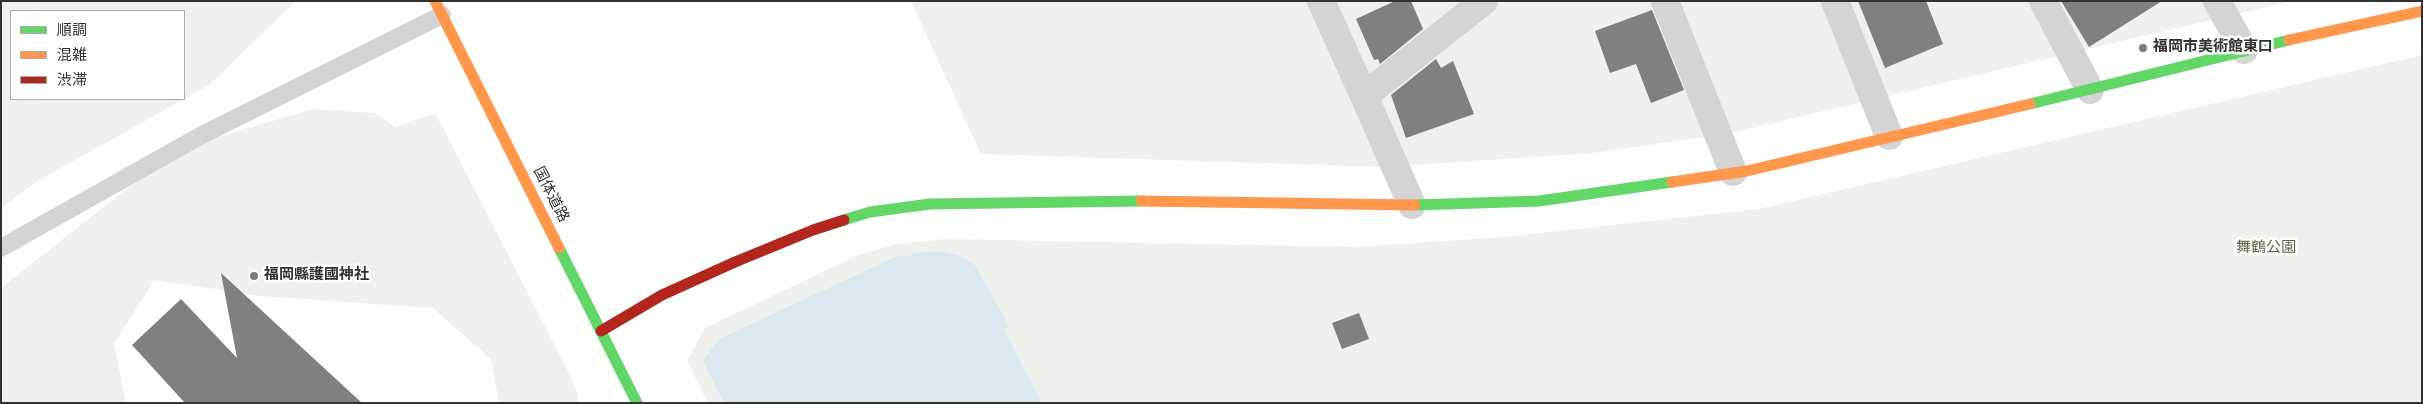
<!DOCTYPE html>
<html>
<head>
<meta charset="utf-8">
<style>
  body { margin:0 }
  #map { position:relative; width:2423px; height:404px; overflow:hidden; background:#fff; font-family:"Source Sans 3","Noto Sans JP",sans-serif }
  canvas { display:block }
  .frame { position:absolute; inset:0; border:2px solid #323232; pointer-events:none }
  .legend { position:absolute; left:10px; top:10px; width:175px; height:90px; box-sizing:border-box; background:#fff; border:1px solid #adadad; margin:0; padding:6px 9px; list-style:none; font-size:15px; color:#323232 }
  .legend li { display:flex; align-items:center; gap:10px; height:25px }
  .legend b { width:25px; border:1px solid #adadad }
</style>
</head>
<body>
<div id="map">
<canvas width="2423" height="404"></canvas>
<div class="frame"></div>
<ul class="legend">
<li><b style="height:6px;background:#63d668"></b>順調</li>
<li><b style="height:6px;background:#ff974d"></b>混雑</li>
<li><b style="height:6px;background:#b3261e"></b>渋滞</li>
</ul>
</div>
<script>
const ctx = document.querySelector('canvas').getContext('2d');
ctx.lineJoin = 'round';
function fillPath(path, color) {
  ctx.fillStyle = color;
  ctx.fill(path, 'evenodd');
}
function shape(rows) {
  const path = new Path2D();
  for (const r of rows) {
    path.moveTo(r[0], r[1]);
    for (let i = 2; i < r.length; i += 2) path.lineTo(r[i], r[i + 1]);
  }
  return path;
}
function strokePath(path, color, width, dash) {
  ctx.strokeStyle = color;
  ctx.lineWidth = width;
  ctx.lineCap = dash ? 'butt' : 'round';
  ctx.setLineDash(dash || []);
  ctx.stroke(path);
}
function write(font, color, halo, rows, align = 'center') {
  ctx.font = font + ' "Source Sans 3","Noto Sans JP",sans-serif';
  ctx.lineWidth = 5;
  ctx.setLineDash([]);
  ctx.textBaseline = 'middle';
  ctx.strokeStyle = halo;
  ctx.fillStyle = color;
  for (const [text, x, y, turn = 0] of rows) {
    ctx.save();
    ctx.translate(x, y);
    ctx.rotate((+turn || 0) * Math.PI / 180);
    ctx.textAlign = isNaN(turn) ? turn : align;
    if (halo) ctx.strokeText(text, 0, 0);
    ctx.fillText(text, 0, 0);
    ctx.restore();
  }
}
fillPath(shape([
  [1,1,296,1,209,85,36,182,1,208],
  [11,11,184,11,184,99,11,99],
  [911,1,2292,1,1730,133,1594,153,1383,167,981,154],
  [2422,55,2422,403,708,403,687,361,705,328,856,256,897,244,947,239,1356,247,1504,237,1759,209],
  [313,109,375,113,395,127,435,113,570,375,578,394,578,403,499,403,491,359,433,308,259,296,154,280,114,344,126,403,1,403,1,288,177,149]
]), '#eff2ec');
fillPath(shape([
  [926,252,945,252,961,256,975,265,1009,326,1004,330,1042,403,724,403,703,361,719,339,895,257]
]), '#dce8ef');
fillPath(shape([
  [1395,1,1411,1,1423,29,1380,64,1378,59,1374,60,1356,19],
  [1858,1,1926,1,1943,44,1885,68],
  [2061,1,2162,1,2089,47],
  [1652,10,1684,90,1651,103,1636,64,1610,73,1595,31],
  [1436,59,1441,68,1453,61,1474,114,1406,138,1391,95],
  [221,273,362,403,185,403,132,345,181,299,237,358],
  [1359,313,1369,339,1342,349,1332,323]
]), '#808080');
strokePath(shape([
  [1,248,200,136,442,15]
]), '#d4d4d4', 18);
strokePath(shape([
  [1321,1,1364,96],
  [1665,1,1733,172],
  [1835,1,1889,136],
  [2043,1,2090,90],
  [2217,1,2244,50],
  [1412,205,1364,96,1484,1]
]), '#d4d4d4', 28);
strokePath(shape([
  [2030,104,2289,40],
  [1415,205,1539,201,1672,182],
  [844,220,870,212,930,204,1141,201],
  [559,248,637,403]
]), '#63d668', 11);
strokePath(shape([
  [435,1,559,248],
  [2289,40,2422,11],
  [1672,182,1747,171,2030,104],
  [1141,201,1415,205]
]), '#ff974d', 11);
strokePath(shape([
  [601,331,662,295,735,262,813,230,844,220]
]), '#b3261e', 11);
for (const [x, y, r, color] of [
  [2143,48,5,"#7a7a7a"],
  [254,276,5,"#7a7a7a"]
]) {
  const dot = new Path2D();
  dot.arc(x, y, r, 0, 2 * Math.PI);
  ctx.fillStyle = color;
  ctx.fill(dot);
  strokePath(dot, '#fff', 2);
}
write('bold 15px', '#323232', '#fff', [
  ["福岡市美術館東口",2153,48],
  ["福岡縣護國神社",264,276]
], 'left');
write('15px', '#323232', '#fff', [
  ["国体道路",550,195,63]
]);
write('15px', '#556943', '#fff', [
  ["舞鶴公園",2266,249]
]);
</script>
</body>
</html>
